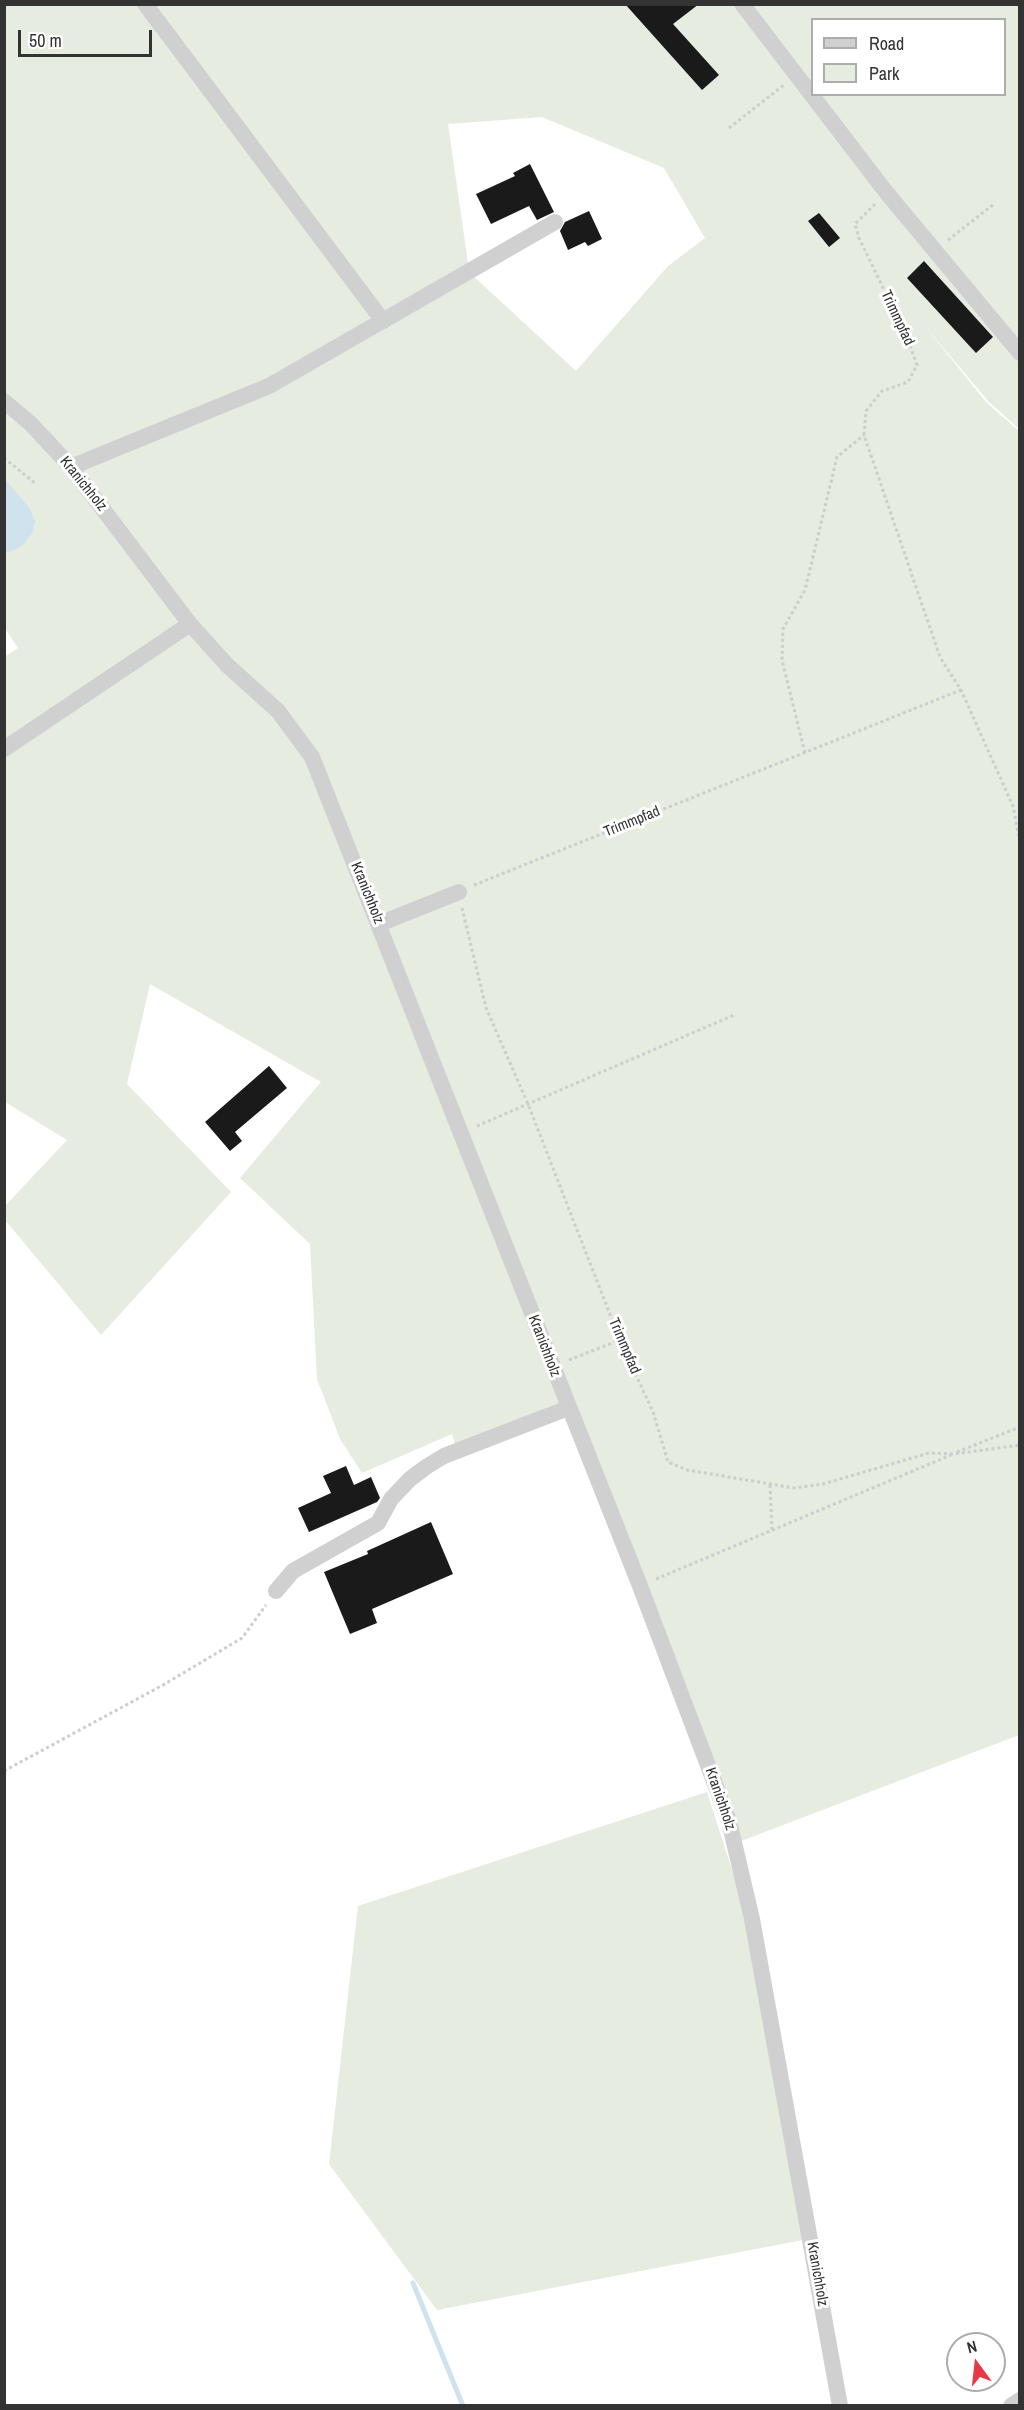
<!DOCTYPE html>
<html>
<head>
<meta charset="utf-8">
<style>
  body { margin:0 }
  #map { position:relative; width:1024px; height:2410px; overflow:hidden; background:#fff; font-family:"Archivo Narrow",sans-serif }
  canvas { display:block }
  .frame { position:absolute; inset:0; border:6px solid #333; pointer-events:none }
  .legend { position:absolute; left:811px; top:18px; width:195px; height:78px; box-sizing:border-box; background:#fff; border:2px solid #adadad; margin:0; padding:8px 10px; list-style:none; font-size:18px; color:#333 }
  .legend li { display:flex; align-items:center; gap:12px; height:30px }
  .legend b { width:30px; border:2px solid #adadad }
  .north { position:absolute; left:946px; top:2332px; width:60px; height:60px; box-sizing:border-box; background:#fff; border:2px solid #adadad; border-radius:50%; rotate:345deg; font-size:16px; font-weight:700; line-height:24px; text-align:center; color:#333 }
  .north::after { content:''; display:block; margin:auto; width:21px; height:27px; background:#e63946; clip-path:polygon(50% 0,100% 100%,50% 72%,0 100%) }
  .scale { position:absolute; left:18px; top:30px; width:134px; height:27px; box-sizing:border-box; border:3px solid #333; border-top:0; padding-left:8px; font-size:18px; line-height:21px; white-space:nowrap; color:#333; -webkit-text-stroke:4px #fff; paint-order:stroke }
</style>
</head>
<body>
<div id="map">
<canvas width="1024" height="2410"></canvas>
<div class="frame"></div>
<ul class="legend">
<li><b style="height:8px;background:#d0d0d0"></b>Road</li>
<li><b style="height:16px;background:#e6ecdf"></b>Park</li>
</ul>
<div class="north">N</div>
<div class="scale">50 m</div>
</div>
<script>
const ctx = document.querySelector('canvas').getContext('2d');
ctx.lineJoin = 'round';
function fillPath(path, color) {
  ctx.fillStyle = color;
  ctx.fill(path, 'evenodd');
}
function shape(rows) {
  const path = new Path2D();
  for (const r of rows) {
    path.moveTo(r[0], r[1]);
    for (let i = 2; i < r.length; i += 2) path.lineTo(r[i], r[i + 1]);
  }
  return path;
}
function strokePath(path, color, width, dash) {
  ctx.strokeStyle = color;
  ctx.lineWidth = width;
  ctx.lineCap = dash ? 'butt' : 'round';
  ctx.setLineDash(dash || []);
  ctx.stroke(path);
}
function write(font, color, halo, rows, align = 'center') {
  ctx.font = font + ' "Archivo Narrow",sans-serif';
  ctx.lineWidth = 6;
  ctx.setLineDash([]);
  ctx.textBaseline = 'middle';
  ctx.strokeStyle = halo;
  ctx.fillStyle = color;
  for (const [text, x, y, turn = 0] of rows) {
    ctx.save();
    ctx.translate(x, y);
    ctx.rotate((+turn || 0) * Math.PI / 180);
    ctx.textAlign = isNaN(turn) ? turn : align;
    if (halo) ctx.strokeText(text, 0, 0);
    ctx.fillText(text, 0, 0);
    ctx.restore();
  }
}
fillPath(shape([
  [5,5,143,5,381,323,470,273,576,371,668,266,705,238,664,168,542,117,448,124,469,270,383,319,147,5,1019,5,1019,429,989,402,924,325,986,402,1019,431,1019,1735,736,1843,570,1398,455,1445,452,1434,362,1473,340,1439,317,1379,310,1244,240,1178,321,1082,150,984,127,1084,231,1192,101,1335,5,1220,4,1207,67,1140,5,1102,4,657,18,648,4,627],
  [812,20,1004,20,1004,94,812,94],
  [707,1792,748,1920,808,2239,437,2310,329,2164,358,1906]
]), '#e6ecdf');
fillPath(shape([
  [5,479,30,509,35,521,33,532,25,543,15,550,5,553]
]), '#cfe2ee');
strokePath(shape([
  [413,2283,463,2406]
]), '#cfe2ee', 5);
fillPath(shape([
  [625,4,699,4,673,24,719,75,702,90],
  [530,164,554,212,537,220,529,206,491,224,476,194,515,176,513,173],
  [589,211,602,239,588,246,585,242,568,250,560,231,565,222],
  [819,213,840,238,829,247,808,221],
  [924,261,993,337,976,353,907,278],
  [269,1066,287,1088,235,1132,242,1141,230,1151,205,1122],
  [346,1466,354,1485,371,1477,380,1498,377,1502,309,1532,298,1508,331,1493,323,1476],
  [431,1522,453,1574,372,1609,377,1623,350,1634,324,1572,368,1554,367,1551]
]), '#1a1a1a');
strokePath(shape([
  [729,128,784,85],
  [875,204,855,224,859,238,907,337,917,365,908,382,882,391,866,411,864,435,940,657,961,690,1013,806,1020,843],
  [948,240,994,204],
  [4,458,35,483],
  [805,753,782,660,783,629,805,590,837,457,864,435],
  [474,885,961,690],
  [462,908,486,1008,528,1104,620,1340,653,1412,668,1462,687,1470,794,1488,823,1484,929,1453,954,1454,1020,1445],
  [477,1126,734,1015],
  [569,1360,620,1340],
  [957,1452,1020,1427],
  [770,1485,772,1530],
  [656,1579,951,1455],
  [4,1771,163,1685,242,1638,266,1605]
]), '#cdcdcd', 3, [3, 3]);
strokePath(shape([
  [145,4,383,321],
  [742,4,886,192,1020,353],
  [4,401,31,424,71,467,190,624,227,665,278,711,312,757,640,1586,729,1821,752,1919,840,2406],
  [71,467,269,386,555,222],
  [4,749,190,624],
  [379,924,459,892],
  [276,1591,293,1571,378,1523,391,1499,410,1479,426,1467,444,1456,568,1408],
  [1011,2406,1020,2400]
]), '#d0d0d0', 16);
write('15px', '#333', '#fff', [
  ["Trimmpfad",897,318,65],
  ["Kranichholz",83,484,51],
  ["Trimmpfad",632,822,-22],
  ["Kranichholz",367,893,68],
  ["Kranichholz",544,1346,69],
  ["Trimmpfad",624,1346,67],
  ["Kranichholz",720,1799,71],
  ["Kranichholz",817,2274,80]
]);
</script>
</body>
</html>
